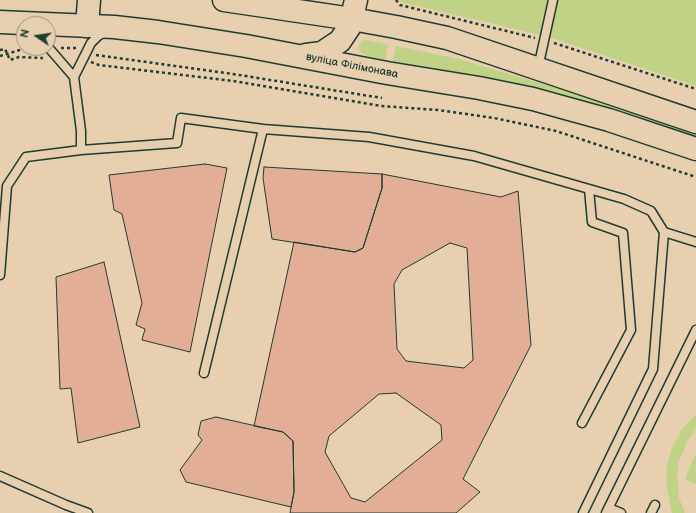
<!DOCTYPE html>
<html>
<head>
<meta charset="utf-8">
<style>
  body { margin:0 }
  #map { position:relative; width:696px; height:513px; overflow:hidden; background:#e7cfb0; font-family:"Balsamiq Sans",sans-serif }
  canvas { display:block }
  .north { position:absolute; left:16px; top:16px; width:40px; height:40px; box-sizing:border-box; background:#e7cfb0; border:1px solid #97957e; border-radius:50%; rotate:283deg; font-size:11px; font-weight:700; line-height:16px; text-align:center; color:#1f3d34 }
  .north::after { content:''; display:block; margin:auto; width:14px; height:18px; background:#1f3d34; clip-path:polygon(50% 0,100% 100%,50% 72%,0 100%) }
</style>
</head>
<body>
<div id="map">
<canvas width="696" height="513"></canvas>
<div class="north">N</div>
</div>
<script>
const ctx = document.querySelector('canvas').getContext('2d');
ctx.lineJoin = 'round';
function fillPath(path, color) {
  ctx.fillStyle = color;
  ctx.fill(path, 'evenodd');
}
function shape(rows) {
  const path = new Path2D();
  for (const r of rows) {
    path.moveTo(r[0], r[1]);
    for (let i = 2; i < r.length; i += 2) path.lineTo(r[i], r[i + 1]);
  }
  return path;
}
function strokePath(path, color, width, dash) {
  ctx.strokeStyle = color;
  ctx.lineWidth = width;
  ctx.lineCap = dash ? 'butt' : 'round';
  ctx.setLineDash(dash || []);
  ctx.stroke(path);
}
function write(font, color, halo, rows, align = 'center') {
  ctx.font = font + ' "Balsamiq Sans",sans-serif';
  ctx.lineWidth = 3;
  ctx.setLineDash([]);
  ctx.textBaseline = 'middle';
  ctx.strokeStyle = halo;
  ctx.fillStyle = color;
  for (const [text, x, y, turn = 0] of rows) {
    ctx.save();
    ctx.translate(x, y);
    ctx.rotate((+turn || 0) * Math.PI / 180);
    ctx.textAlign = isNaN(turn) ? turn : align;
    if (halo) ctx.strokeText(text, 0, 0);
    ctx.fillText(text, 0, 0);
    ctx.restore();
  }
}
fillPath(shape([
  [400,0,696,0,696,86,549,37,401,2],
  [366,40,388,44,385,60,370,57,362,53,359,49,359,45,362,41],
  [396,46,458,59,607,103,696,132,696,138,606,108,534,87,511,82,393,61],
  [696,414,696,429,687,442,684,450,679,461,677,475,679,498,685,513,672,513,666,483,667,467,671,450,682,429],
  [696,453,696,484,685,479]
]), '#c0d286');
const building = shape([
  [205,164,227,168,190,352,142,340,145,329,136,325,142,303,122,214,114,210,109,175,205,164],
  [264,167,382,174,382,188,363,248,355,252,272,239,263,178,264,167],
  [382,174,501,197,518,191,531,345,463,479,480,492,456,513,290,513,294,492,293,441,283,432,254,426,294,242,355,252,363,248,382,188,382,174],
  [450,243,467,248,473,360,464,368,406,361,397,349,394,284,402,270,450,243],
  [104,262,140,427,78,443,71,388,60,389,56,277,104,262],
  [396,393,441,425,442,440,365,502,351,498,325,452,329,436,379,394,396,393],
  [216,417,283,432,293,441,294,492,291,507,186,482,180,470,202,440,198,435,201,421,216,417]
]);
fillPath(building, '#e2ae95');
strokePath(building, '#1f3d34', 1);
const service = shape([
  [48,47,74,77],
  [538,68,553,0],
  [81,150,177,143,181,118,263,129,369,137,474,156,624,199,651,211,664,232,653,369,583,513],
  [664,232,696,242],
  [0,275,7,186,26,157,81,150,81,131,74,77,91,43,98,36,105,32],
  [204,373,263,129],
  [582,423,631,330,623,233,592,222,589,189],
  [0,476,66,505,88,513],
  [609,508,621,513],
  [606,513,696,330],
  [651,513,655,505]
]);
const secondary = shape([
  [87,26,89,0]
]);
const primary = shape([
  [224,0,352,19,396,27,447,38,696,122],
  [0,22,114,27,158,32,246,46,387,73,479,88,533,99,569,109,609,120,696,149],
  [306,55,322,53,340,41,350,26,356,0]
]);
strokePath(service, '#1f3d34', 11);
strokePath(secondary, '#1f3d34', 25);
strokePath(primary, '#1f3d34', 25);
strokePath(shape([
  [396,0,400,5,535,38],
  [554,43,696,89],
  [61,48,78,48],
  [0,50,5,49,10,60,19,57,43,58],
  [96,55,233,74,382,98],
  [0,56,23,49,38,49],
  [91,62,99,65,233,81,381,106,438,110,494,118,556,131,696,177]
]), '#1f3d34', 2.5, [3, 3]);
strokePath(service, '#e7cfb0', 8);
strokePath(secondary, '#e7cfb0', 22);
strokePath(primary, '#e7cfb0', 22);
write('11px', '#1f3d34', '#e7cfb0', [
  ["вуліца Філімонава",352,66,11]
]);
</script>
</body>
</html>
